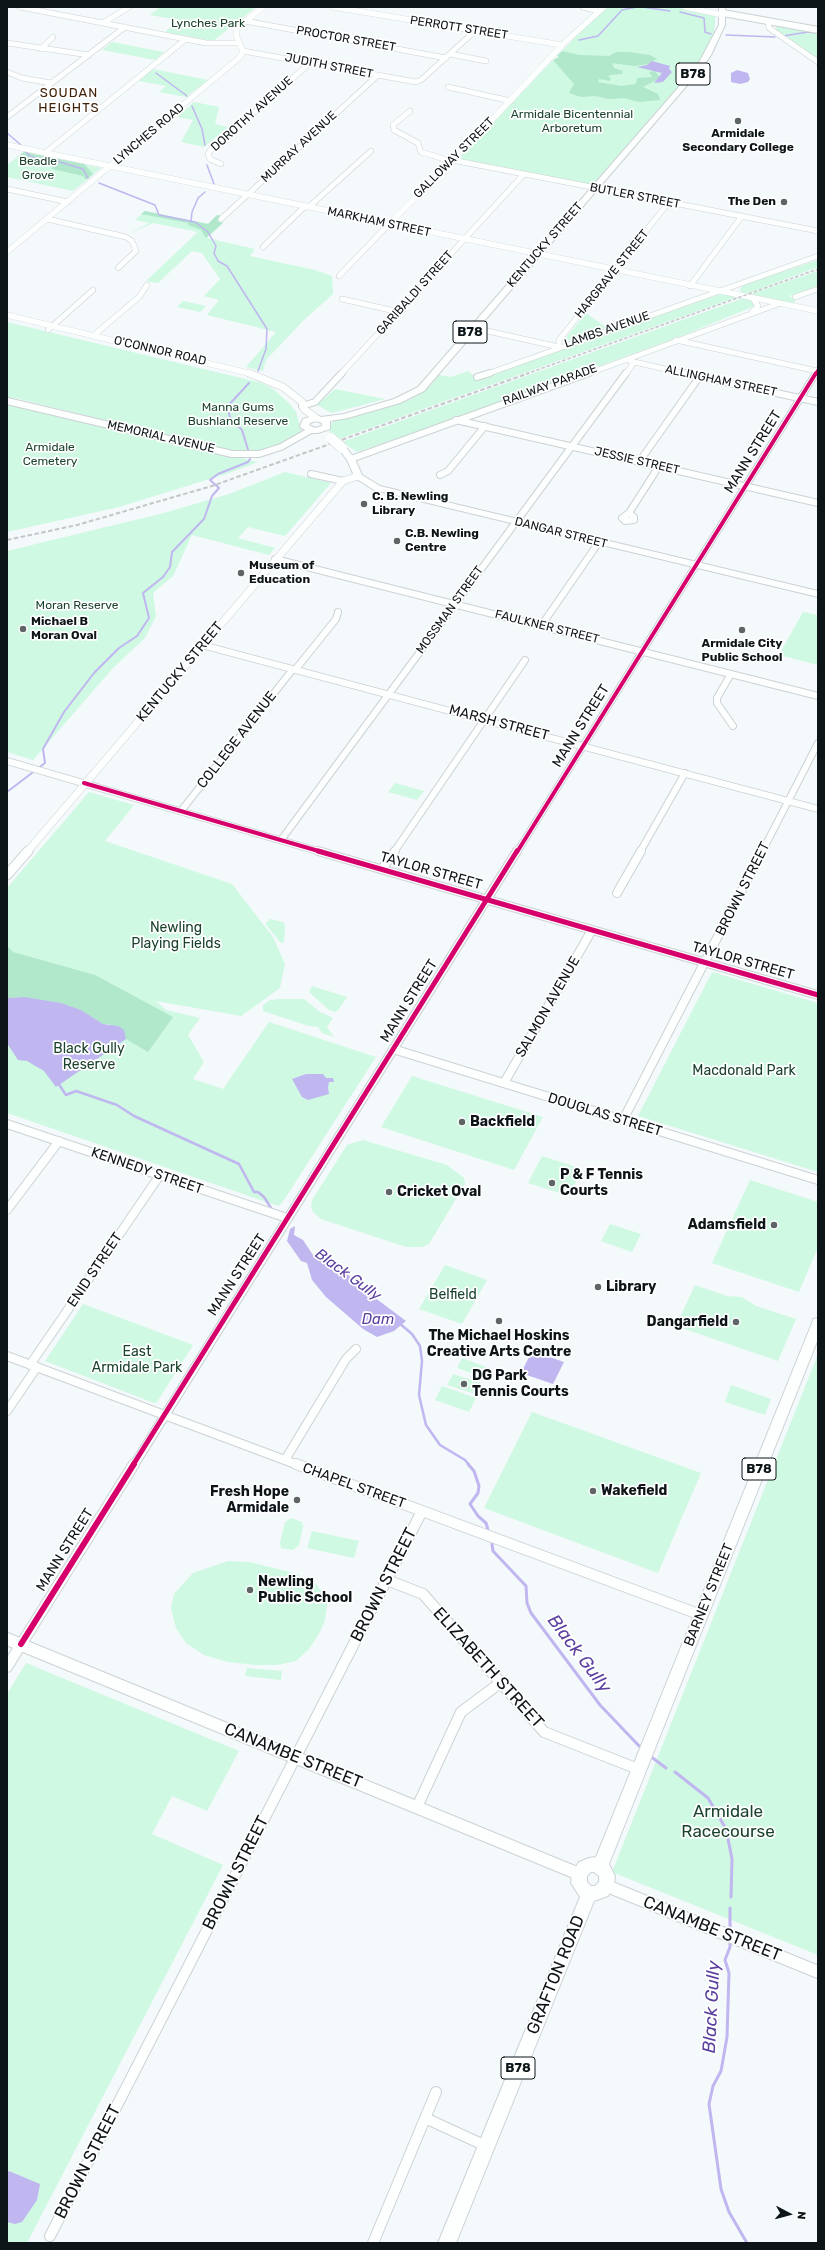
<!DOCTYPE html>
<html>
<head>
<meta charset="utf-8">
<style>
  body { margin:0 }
  #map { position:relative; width:825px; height:2250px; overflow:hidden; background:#f4f9fb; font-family:Rubik,sans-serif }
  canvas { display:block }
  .frame { position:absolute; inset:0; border:8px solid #0d1518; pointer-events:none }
  .north { position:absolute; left:769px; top:2194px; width:40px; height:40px; -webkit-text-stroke:3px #fff; paint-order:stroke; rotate:96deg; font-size:11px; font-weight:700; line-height:16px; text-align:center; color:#0d1518 }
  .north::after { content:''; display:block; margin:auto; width:14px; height:18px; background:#0d1518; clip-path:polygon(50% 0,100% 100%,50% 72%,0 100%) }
</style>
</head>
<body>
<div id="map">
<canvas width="825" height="2250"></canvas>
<div class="frame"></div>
<div class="north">N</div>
</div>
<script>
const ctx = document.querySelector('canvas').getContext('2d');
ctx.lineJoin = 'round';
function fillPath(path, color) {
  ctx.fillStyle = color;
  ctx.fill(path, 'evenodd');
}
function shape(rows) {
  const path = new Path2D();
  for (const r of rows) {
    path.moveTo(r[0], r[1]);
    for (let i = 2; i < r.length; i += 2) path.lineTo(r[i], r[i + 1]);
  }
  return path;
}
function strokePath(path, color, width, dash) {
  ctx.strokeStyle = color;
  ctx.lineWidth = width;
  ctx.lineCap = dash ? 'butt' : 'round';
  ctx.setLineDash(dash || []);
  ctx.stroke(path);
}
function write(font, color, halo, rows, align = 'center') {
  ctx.font = font + ' Rubik,sans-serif';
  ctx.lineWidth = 3.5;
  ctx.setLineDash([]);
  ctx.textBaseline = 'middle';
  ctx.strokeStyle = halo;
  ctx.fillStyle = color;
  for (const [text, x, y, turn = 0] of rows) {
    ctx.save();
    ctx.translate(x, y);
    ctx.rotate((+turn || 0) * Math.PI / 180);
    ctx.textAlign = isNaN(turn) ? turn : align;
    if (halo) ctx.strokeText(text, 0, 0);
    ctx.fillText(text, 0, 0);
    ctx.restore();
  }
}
fillPath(shape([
  [160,7,256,7,213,41,165,32,179,20,150,15],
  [610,7,676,7,713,15,715,17,715,25,713,40,705,56,594,183,589,184,461,159,462,155,553,60,559,57,557,56,600,12],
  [776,26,818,32,818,60,776,30],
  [112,42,164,52,155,60,102,50],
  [153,69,208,80,186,97,159,92,166,86,139,81],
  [194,102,219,107,215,124,228,127,204,147,181,142,193,120,177,117],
  [24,152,101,168,73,191,7,177,7,165],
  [145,211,208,224,217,215,223,216,217,221,223,223,207,238,255,249,250,256,315,270,332,276,333,294,304,320,266,360,263,371,246,367,276,332,207,315,219,300,204,296,220,279,202,253,192,251,158,283,146,281,198,232,153,223,129,234,149,223,135,220],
  [818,260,818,267,746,294,741,292,740,289,743,285],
  [818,271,818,286,789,296,796,300,794,302,795,304,748,295],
  [721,294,737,297,339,439,331,435,329,430,329,425,339,418,410,400,430,386,439,375,451,377,468,371,477,379],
  [744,298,754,302,755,306,679,337,448,421,357,452,342,442],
  [183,301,206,306,200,312,177,307],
  [586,313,607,328,569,340,565,339],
  [7,322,262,383,273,389,289,403,296,412,301,430,305,433,282,444,257,452,237,453,15,398,9,403,258,462,229,473,119,507,7,532],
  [335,389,385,399,332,413,317,405],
  [285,472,331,483,285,536,248,527,238,538,275,548,269,555,192,535,173,576,153,593,156,616,145,638,113,668,33,760,7,752,7,551,164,513,229,494],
  [803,612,818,615,818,665,779,655],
  [395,783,424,791,417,800,388,792],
  [89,792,134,805,105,841,232,884,273,937,285,964,280,988,241,1016,156,1001,166,1010,200,1018,188,1035,204,1062,193,1079,223,1089,269,1022,376,1057,282,1203,278,1206,7,1113,7,888],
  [270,919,283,922,285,926,284,942,281,943,267,926,266,923],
  [712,972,818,1003,818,1172,638,1116],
  [312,986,347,997,339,1009,335,1012,329,1010,309,992],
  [281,999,304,999,320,1012,333,1018,327,1027,334,1037,322,1033,318,1027,309,1026,263,1011,263,1005,270,1000],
  [412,1076,543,1117,514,1170,381,1127],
  [363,1140,447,1165,464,1178,465,1184,429,1244,422,1247,406,1247,321,1219,313,1212,311,1207,312,1200,347,1145],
  [542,1156,582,1169,569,1196,528,1183],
  [750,1180,818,1202,818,1247,799,1292,712,1263],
  [610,1224,641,1234,632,1252,601,1241],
  [445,1265,487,1280,462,1324,419,1309],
  [695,1285,727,1296,742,1297,756,1306,796,1319,778,1361,676,1326],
  [83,1304,193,1345,157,1402,154,1403,45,1361],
  [818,1354,818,1955,612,1872],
  [462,1358,489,1368,483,1377,457,1368],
  [453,1374,481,1383,475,1394,447,1385],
  [731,1385,771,1399,765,1415,725,1402],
  [442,1386,476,1398,469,1412,435,1400],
  [532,1412,701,1473,658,1573,484,1508],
  [291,1518,302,1522,303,1526,299,1545,293,1550,281,1548,280,1543,285,1522],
  [312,1531,359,1541,354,1558,307,1548],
  [228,1561,249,1562,294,1573,314,1582,328,1599,325,1620,320,1632,309,1649,296,1661,277,1665,255,1665,228,1662,204,1655,186,1643,176,1628,171,1608,174,1594,193,1573],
  [26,1663,239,1751,207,1811,172,1796,152,1834,223,1865,27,2243,7,2243,7,1694],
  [247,1668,282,1671,281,1680,245,1676]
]), '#cff9e2');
fillPath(shape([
  [562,51,579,55,609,56,616,52,629,52,650,55,657,59,648,64,634,66,612,63,614,68,623,71,622,74,610,75,608,77,611,78,610,81,599,79,598,82,621,86,636,84,637,78,652,77,649,72,655,71,660,78,643,87,658,94,660,100,639,102,624,98,609,99,595,96,581,97,569,93,574,84,553,60,559,57,557,56],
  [24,152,84,164,93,174,86,180,83,176,52,169,53,166,47,166,17,157],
  [145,211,208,224,217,215,223,216,217,221,223,223,206,238,201,230,188,225,188,223,141,214],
  [7,946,13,952,95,975,173,1017,148,1052,126,1039,110,1024,103,1024,81,1010,61,1003,25,997,7,998]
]), '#b1e7cb');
fillPath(shape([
  [652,61,670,66,669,69,672,72,663,82,654,83,662,73,637,67,647,65],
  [737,70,748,73,750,79,748,82,740,84,731,82,731,73],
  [25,997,61,1003,81,1010,103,1024,118,1026,124,1030,126,1039,56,1087,44,1071,27,1061,18,1060,7,1043,7,998],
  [306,1074,323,1074,326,1078,333,1078,334,1082,329,1082,328,1087,329,1094,308,1100,302,1097,292,1079],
  [295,1226,294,1235,303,1240,315,1258,330,1259,370,1294,406,1321,394,1331,377,1337,363,1329,326,1297,312,1280,307,1263,301,1261,287,1241,290,1229],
  [532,1351,564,1362,553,1384,521,1373],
  [9,2171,40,2184,37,2200,22,2222,15,2224,7,2222,7,2173]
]), '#c0b6f0');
strokePath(shape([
  [642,7,670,11],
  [680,12,704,18,705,32,711,34],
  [726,35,775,37],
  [783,36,808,32,818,33],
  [579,40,598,36,622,10,637,7],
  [156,73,187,96],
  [192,106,202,129,205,145],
  [7,133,21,145],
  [25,151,31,157,60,162,83,169,88,178],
  [207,165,214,184],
  [99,183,155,205,159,215,195,222,208,232,216,246,214,253,218,261,227,266,267,329,266,349,258,371],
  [191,222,192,212,198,198,205,192]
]), '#c0b6f0', 1.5);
strokePath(shape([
  [249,383,227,407,230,417,242,430,249,453],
  [7,792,45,763,43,749,64,712,94,673,119,648,137,636,149,618,143,593,163,577,170,567,172,552,204,519,212,496,219,488,210,480,218,474,248,462,250,459]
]), '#c0b6f0', 2);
strokePath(shape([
  [58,1083,66,1095,76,1091,117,1105,134,1116,239,1164,254,1192,258,1192,264,1197,271,1208],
  [399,1323,412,1334,420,1346,422,1361,419,1395,426,1425,440,1445,465,1460,469,1465]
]), '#c0b6f0', 2.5);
strokePath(shape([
  [468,1464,474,1471,479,1486,478,1493,470,1504,478,1516,486,1523,488,1530],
  [492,1544,493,1551,526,1586,527,1603,531,1613,600,1705,642,1749],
  [650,1756,666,1768],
  [675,1772,708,1798,726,1829,732,1859,731,1897],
  [730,1908,730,1933],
  [730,1940,730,1947,725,1960,729,1973,727,2037,721,2071,713,2086,709,2104,721,2189,729,2212,747,2243]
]), '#c0b6f0', 3);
const minorFar3 = shape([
  [20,7,206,43,239,43],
  [583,7,598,11],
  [245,21,446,58],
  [768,21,769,28,818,62],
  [103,23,129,7],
  [7,43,89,55],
  [41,49,53,37],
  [243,51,416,82,421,80,475,31],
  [450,54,486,61],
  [7,72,22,78,51,83],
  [448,87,511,101],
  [410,111,393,125,394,130,418,143,421,152,451,161],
  [7,117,125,27],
  [45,153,186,39],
  [452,160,818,231],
  [221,164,210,159,208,154,210,151,310,63],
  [7,189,68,202],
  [47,219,126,237,132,241,136,251,118,268],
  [221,219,377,76],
  [263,247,302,209,311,205,371,151],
  [339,276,389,224],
  [690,286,742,216],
  [795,297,818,289],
  [342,299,399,312],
  [751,313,758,306,753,299],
  [474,328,559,347,559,340,669,202],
  [48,330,93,290],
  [93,336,139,297,147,285],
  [676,340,817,371],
  [630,361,687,374],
  [341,374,524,174],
  [487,374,818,256],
  [587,374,778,304],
  [626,374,634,362],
  [816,374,818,370]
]);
const minorFar2 = shape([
  [683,373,818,402],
  [477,377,490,373],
  [7,401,232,454,259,454,281,447,311,430],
  [302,406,315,402,342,373],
  [456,420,818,503],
  [351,459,589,373],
  [639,462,700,376],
  [311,474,343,481],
  [440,475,448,471,485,426],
  [629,513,634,517,634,520,625,521,622,518,629,513],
  [629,513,659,466],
  [275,559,818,696],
  [541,626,599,542],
  [202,645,818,809],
  [295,670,336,619,338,612],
  [731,674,717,698,717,703,733,726],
  [7,761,321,852],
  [181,811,293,669],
  [281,840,626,373],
  [394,852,525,660],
  [517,852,816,373],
  [640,852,685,773],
  [762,852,818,743]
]);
const minorFar1 = shape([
  [318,851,818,995],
  [382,869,395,851],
  [617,893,641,851],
  [393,1049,818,1180],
  [504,1083,592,930],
  [623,1120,762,851],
  [7,1124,287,1218],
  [7,1210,59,1141],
  [7,1356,298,1465],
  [30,1365,160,1175],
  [7,1411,37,1367],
  [285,1460,346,1359,356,1349],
  [134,1465,517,851]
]);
const minor = shape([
  [296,1464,701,1615],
  [387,1580,423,1594,544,1732,638,1769],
  [7,1667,134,1464],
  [417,1807,461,1712,500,1683],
  [425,2118,486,2146],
  [50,2236,422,1511],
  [373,2243,436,2092]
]);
const tertiaryFar3 = shape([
  [333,7,562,45],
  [685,7,723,15],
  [7,145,818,311],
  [389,224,490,122,562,45,604,7],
  [7,252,240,57,243,51,236,35,237,28,263,7],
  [7,315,252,374]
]);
const tertiaryFar2 = shape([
  [249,373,283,387,302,402,304,409,316,418],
  [27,852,343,481,358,476]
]);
const tertiaryFar1 = shape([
  [7,875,28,851]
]);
const tertiary = shape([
  [7,1639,579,1874],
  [607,1886,818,1972]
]);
const secondary = shape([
  [723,13,818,30]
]);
const primary = shape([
  [719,7,725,7,725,25,711,55,702,68,424,391,400,403,348,418,330,421,330,429,318,433,312,433,301,428,300,426,303,419,316,415,321,417,344,414,394,399,418,387,697,66,719,25,719,7],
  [316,421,322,423,322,426,315,428,309,425,310,423,316,421],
  [342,445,345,446,355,459,362,475,380,486,818,591,818,597,374,490,355,478,347,460,338,448,342,445],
  [818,1318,818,1339,609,1864,615,1876,614,1885,608,1896,594,1901,456,2243,438,2243,580,1897,571,1883,572,1873,579,1862,589,1858,596,1857,812,1323,813,1319,818,1318],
  [591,1872,594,1872,599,1876,599,1882,595,1886,591,1886,587,1882,587,1876,591,1872]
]);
strokePath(minorFar3, '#ccd2d5', 6);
strokePath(minorFar2, '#ccd2d5', 8);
strokePath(minorFar1, '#ccd2d5', 10);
strokePath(minor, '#ccd2d5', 12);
strokePath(tertiaryFar3, '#ccd2d5', 6);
strokePath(tertiaryFar2, '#ccd2d5', 8);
strokePath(tertiaryFar1, '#ccd2d5', 11);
strokePath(tertiary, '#ccd2d5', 14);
strokePath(secondary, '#ccd2d5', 8);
strokePath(primary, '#ccd2d5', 2);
strokePath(minorFar3, '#fdfefe', 5);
strokePath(minorFar2, '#fdfefe', 6);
strokePath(minorFar1, '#fdfefe', 8);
strokePath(minor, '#fdfefe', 10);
strokePath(tertiaryFar3, '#fdfefe', 5.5);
strokePath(tertiaryFar2, '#fdfefe', 7);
strokePath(tertiaryFar1, '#fdfefe', 9);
strokePath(tertiary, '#fdfefe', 12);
strokePath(secondary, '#fdfefe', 6);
fillPath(primary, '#fdfefe');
strokePath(shape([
  [526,374,818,269]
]), '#c4c6c7', 1.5, [3.5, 2]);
strokePath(shape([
  [7,540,77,525,212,486,529,373]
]), '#c4c6c7', 2, [4.5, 2.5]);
const primaryBridge = shape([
  [331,438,342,448]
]);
strokePath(primaryBridge, '#ccd2d5', 11, []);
strokePath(primaryBridge, '#fdfefe', 10);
strokePath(shape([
  [816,374,818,370]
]), '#d6006c', 3);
strokePath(shape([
  [84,783,322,852],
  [517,852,816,373]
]), '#d6006c', 4);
strokePath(shape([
  [318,851,818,995],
  [133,1465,517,851]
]), '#d6006c', 5);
strokePath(shape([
  [21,1644,134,1464]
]), '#d6006c', 6);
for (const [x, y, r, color] of [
  [738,121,4,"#5e6567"],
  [784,202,4,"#5e6567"],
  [364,504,4,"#5e6567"],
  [397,541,4,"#5e6567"],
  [241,573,4,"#5e6567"],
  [23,629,4,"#5e6567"],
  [742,630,4,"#5e6567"],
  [462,1122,4,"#5e6567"],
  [552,1183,4,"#5e6567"],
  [389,1192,4,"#5e6567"],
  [774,1225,4,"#5e6567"],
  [598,1287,4,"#5e6567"],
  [499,1321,4,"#5e6567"],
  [736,1322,4,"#5e6567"],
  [464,1384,4,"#5e6567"],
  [593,1491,4,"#5e6567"],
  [297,1500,4,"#5e6567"],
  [250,1590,4,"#5e6567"]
]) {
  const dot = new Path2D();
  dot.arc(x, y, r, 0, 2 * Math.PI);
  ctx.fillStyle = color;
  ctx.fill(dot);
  strokePath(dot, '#fff', 1.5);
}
write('12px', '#1a422d', '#fff', [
  ["Lynches Park",208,24],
  ["Armidale Bicentennial",572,115],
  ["Arboretum",572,129],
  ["Beadle",38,162],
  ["Grove",38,176],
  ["Manna Gums",238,408],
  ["Bushland Reserve",238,422],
  ["Armidale",50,448],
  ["Cemetery",50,462],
  ["Moran Reserve",77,606]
]);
write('12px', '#0d1518', '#fff', [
  ["PERROTT STREET",459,28,9],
  ["PROCTOR STREET",346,39,10],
  ["JUDITH STREET",329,66,11],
  ["DOROTHY AVENUE",252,114,-42],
  ["LYNCHES ROAD",149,134,-40],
  ["MURRAY AVENUE",299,147,-43],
  ["GALLOWAY STREET",454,158,-45],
  ["BUTLER STREET",635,196,11],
  ["MARKHAM STREET",379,222,12],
  ["KENTUCKY STREET",545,245,-49],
  ["HARGRAVE STREET",612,274,-51],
  ["GARIBALDI STREET",415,293,-48],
  ["LAMBS AVENUE",607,330,-19],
  ["O'CONNOR ROAD",160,351,13],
  ["ALLINGHAM STREET",721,381,12],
  ["RAILWAY PARADE",550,385,-20],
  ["MEMORIAL AVENUE",161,437,13],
  ["JESSIE STREET",637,461,13],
  ["DANGAR STREET",561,533,14],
  ["MOSSMAN STREET",450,610,-54],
  ["FAULKNER STREET",547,627,14]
]);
write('bold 12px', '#0d1518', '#fff', [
  ["Armidale",738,134,"center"],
  ["Secondary College",738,148,"center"],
  ["The Den",776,202,"right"],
  ["C. B. Newling",372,497],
  ["Library",372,511],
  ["C.B. Newling",405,534],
  ["Centre",405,548],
  ["Museum of",249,566],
  ["Education",249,580],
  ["Michael B",31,622],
  ["Moran Oval",31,636],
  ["Armidale City",742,644,"center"],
  ["Public School",742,658,"center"]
], 'left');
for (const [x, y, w] of [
  [693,74,34],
  [470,332,34],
  [759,1469,34],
  [518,2068,34]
]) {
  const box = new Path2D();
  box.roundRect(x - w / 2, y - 11, w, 22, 3);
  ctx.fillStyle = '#fff';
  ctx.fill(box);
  strokePath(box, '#0d1518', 1);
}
write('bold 13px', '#0d1518', null, [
  ["B78",693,74],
  ["B78",470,332],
  ["B78",759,1469],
  ["B78",518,2068]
]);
ctx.letterSpacing = '1px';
write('13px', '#402208', '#fff', [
  ["SOUDAN",69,93],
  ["HEIGHTS",69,108]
]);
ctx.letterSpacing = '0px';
write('14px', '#0d1518', '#fff', [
  ["MANN STREET",753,452,-58],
  ["KENTUCKY STREET",180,672,-50],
  ["MARSH STREET",499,723,15],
  ["MANN STREET",581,726,-58],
  ["COLLEGE AVENUE",237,740,-52],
  ["TAYLOR STREET",431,871,16],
  ["BROWN STREET",743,889,-63],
  ["TAYLOR STREET",743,961,16],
  ["MANN STREET",409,1001,-58],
  ["SALMON AVENUE",548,1007,-60],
  ["DOUGLAS STREET",605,1115,17],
  ["KENNEDY STREET",147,1171,19],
  ["ENID STREET",95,1270,-56],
  ["MANN STREET",237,1275,-57],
  ["CHAPEL STREET",354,1486,20],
  ["MANN STREET",65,1550,-58],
  ["BARNEY STREET",709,1595,-68]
]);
write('14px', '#1a422d', '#fff', [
  ["Newling",176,928],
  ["Playing Fields",176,944],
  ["Black Gully",89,1049],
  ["Reserve",89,1065],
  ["Macdonald Park",744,1071],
  ["Belfield",453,1295],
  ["East",137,1352],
  ["Armidale Park",137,1368]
]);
write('bold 14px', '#0d1518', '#fff', [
  ["Backfield",470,1122],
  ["P & F Tennis",560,1175],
  ["Courts",560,1191],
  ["Cricket Oval",397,1192],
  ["Adamsfield",766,1225,"right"],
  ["Library",606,1287],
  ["Dangarfield",728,1322,"right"],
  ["The Michael Hoskins",499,1336,"center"],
  ["Creative Arts Centre",499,1352,"center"],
  ["DG Park",472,1376],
  ["Tennis Courts",472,1392],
  ["Wakefield",601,1491],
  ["Fresh Hope",289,1492,"right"],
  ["Armidale",289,1508,"right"],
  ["Newling",258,1582],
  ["Public School",258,1598]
], 'left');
write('italic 15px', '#5b409f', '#fff', [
  ["Black Gully",348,1275,36],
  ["Dam",378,1320]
]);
write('17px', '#0d1518', '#fff', [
  ["BROWN STREET",384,1585,-63],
  ["ELIZABETH STREET",488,1668,48],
  ["CANAMBE STREET",293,1756,22],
  ["BROWN STREET",236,1873,-63],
  ["CANAMBE STREET",712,1929,22],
  ["GRAFTON ROAD",556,1975,-68],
  ["BROWN STREET",88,2162,-63]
]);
write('17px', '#1a422d', '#fff', [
  ["Armidale",728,1812],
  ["Racecourse",728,1832]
]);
write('italic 18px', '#5b409f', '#fff', [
  ["Black Gully",579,1654,53],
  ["Black Gully",712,2007,-87]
]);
</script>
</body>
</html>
